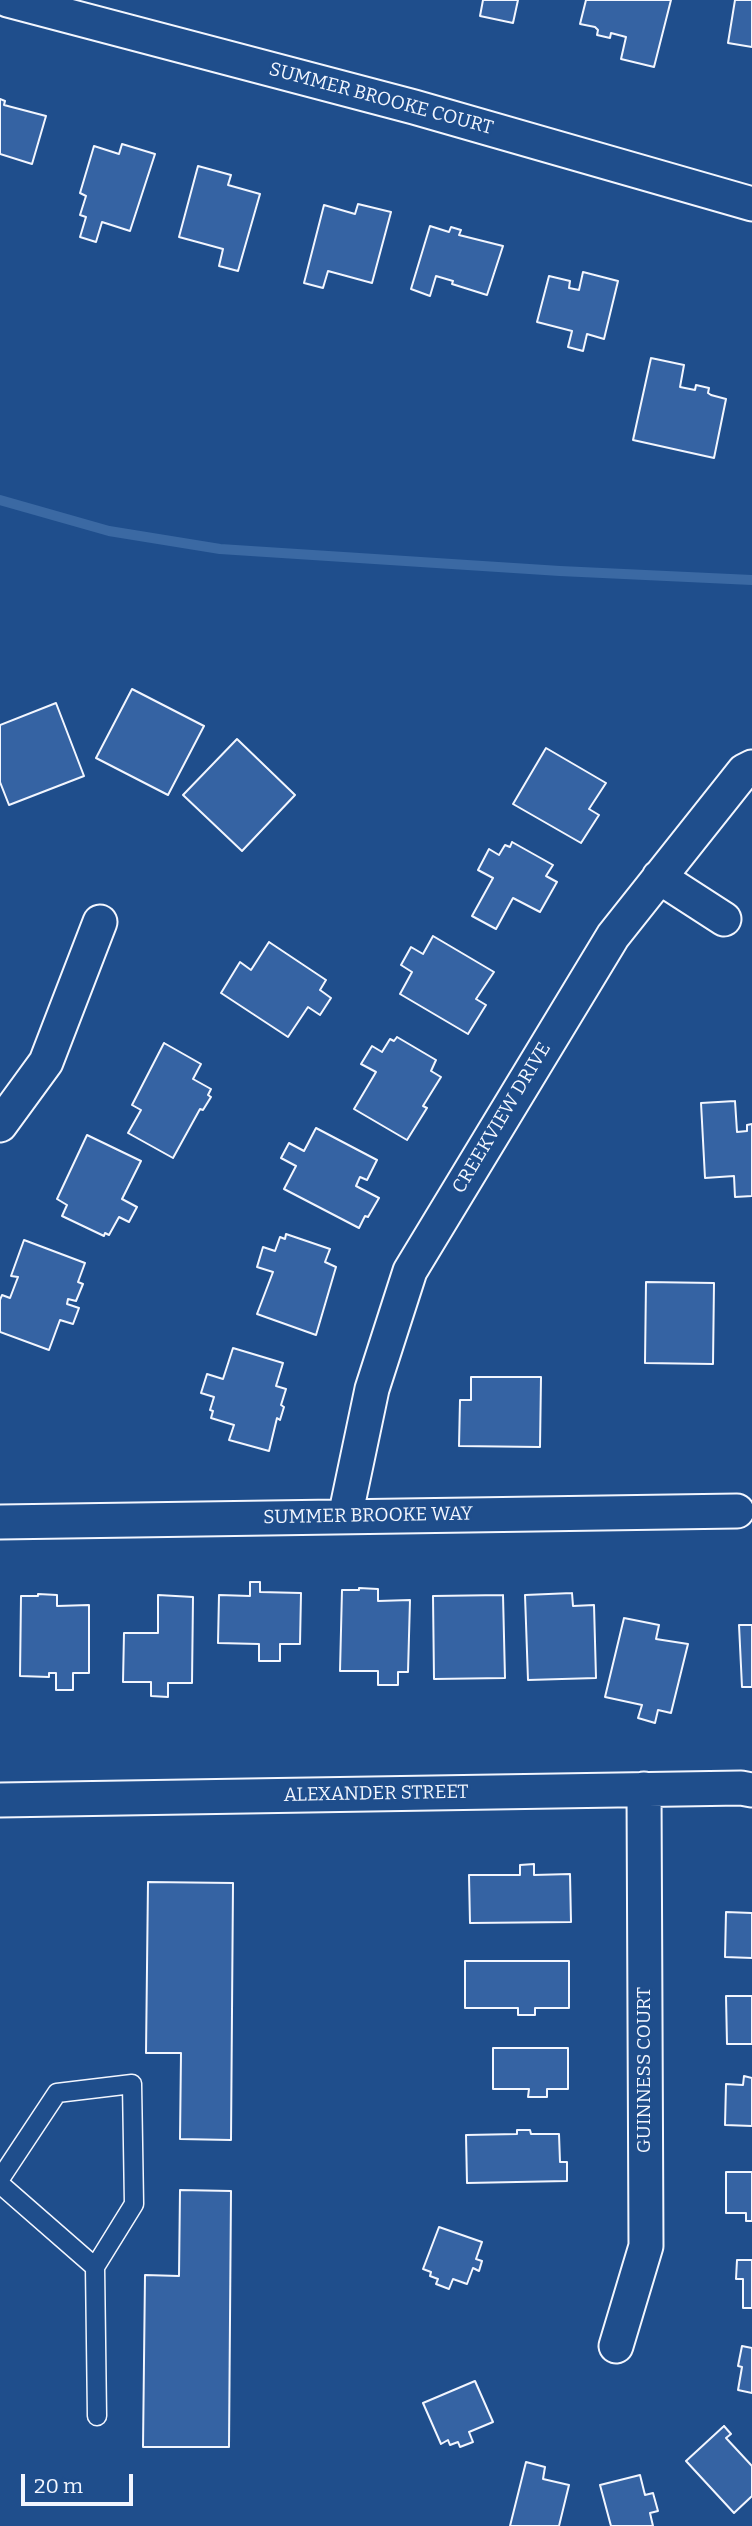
<!DOCTYPE html>
<html>
<head>
<meta charset="utf-8">
<style>
  body { margin:0 }
  #map { position:relative; width:752px; height:2526px; overflow:hidden; background:#1f4e8c; font-family:Bitter,serif }
  canvas { display:block }
  .scale { position:absolute; left:21px; top:2474px; width:112px; height:32px; box-sizing:border-box; border:4px solid #f2f6ff; border-top:0; padding-left:9px; font-size:21px; line-height:24px; white-space:nowrap; color:#f2f6ff; -webkit-text-stroke:5px #1f4e8c; paint-order:stroke }
</style>
</head>
<body>
<div id="map">
<canvas width="752" height="2526"></canvas>
<div class="scale">20 m</div>
</div>
<script>
const ctx = document.querySelector('canvas').getContext('2d');
ctx.lineJoin = 'round';
function shape(rows) {
  const path = new Path2D();
  for (const r of rows) {
    path.moveTo(r[0], r[1]);
    for (let i = 2; i < r.length; i += 2) path.lineTo(r[i], r[i + 1]);
  }
  return path;
}
function strokePath(path, color, width, dash) {
  ctx.strokeStyle = color;
  ctx.lineWidth = width;
  ctx.lineCap = dash ? 'butt' : 'round';
  ctx.setLineDash(dash || []);
  ctx.stroke(path);
}
function fillPath(path, color) {
  ctx.fillStyle = color;
  ctx.fill(path, 'evenodd');
}
function write(font, color, halo, rows, align = 'center') {
  ctx.font = font + ' Bitter,serif';
  ctx.lineWidth = 5;
  ctx.setLineDash([]);
  ctx.textBaseline = 'middle';
  ctx.strokeStyle = halo;
  ctx.fillStyle = color;
  for (const [text, x, y, turn = 0] of rows) {
    ctx.save();
    ctx.translate(x, y);
    ctx.rotate((+turn || 0) * Math.PI / 180);
    ctx.textAlign = isNaN(turn) ? turn : align;
    if (halo) ctx.strokeText(text, 0, 0);
    ctx.fillText(text, 0, 0);
    ctx.restore();
  }
}
strokePath(shape([
  [0,500,109,531,220,549,560,571,752,580]
]), '#3b69a3', 10);
const building = shape([
  [483,0,518,0,513,23,480,16,483,0],
  [586,0,671,0,654,67,621,59,626,37,611,33,610,38,597,35,598,30,595,27,580,24,586,0],
  [735,0,752,0,752,47,728,43,735,0],
  [0,99,5,101,4,105,46,116,32,164,0,154,0,99],
  [122,144,155,154,130,231,102,222,96,242,80,237,86,217,80,215,86,196,80,193,94,146,119,154,122,144],
  [198,166,231,175,228,185,260,194,238,271,219,266,223,249,179,237,198,166],
  [358,204,391,212,372,283,328,271,323,288,304,283,324,205,355,214,358,204],
  [430,226,449,232,451,227,461,230,459,235,503,246,487,295,452,284,453,281,436,276,430,296,411,289,430,226],
  [583,272,618,281,604,339,587,334,583,351,568,347,572,331,537,322,549,276,570,281,569,288,579,290,583,272],
  [651,358,684,365,680,387,695,390,696,385,709,388,708,393,711,395,726,399,714,458,633,440,651,358],
  [132,689,204,726,168,795,96,758,132,689],
  [56,703,84,776,9,805,0,782,0,725,56,703],
  [237,739,295,795,242,851,183,795,237,739],
  [546,748,606,783,589,809,599,815,581,843,513,804,546,748],
  [512,842,553,865,546,876,557,882,540,912,513,898,496,929,472,916,493,878,478,870,489,849,499,855,505,845,510,847,512,842],
  [433,936,494,972,476,999,486,1005,468,1034,400,994,412,972,401,965,411,947,423,954,433,936],
  [269,942,326,980,320,990,331,998,320,1015,308,1007,288,1037,221,993,240,962,251,970,269,942],
  [397,1037,436,1060,431,1071,441,1077,423,1106,427,1108,407,1140,354,1109,376,1072,361,1064,372,1046,382,1052,390,1039,394,1041,397,1037],
  [164,1043,201,1064,193,1079,211,1089,208,1095,211,1097,203,1110,200,1109,173,1158,128,1133,141,1110,132,1105,164,1043],
  [735,1101,737,1132,747,1131,747,1125,752,1124,752,1196,735,1197,734,1176,705,1178,701,1103,735,1101],
  [316,1128,377,1160,367,1180,360,1177,356,1186,379,1198,368,1217,365,1216,359,1228,284,1189,296,1166,281,1158,289,1143,304,1151,316,1128],
  [87,1135,141,1161,122,1199,137,1207,129,1222,119,1217,109,1235,105,1233,104,1236,62,1216,67,1205,57,1199,87,1135],
  [286,1234,330,1249,325,1262,336,1267,316,1335,257,1314,273,1272,257,1267,263,1247,275,1251,280,1237,285,1239,286,1234],
  [24,1240,85,1263,78,1282,83,1284,76,1301,68,1299,67,1304,79,1308,73,1324,60,1320,49,1350,0,1332,0,1300,2,1295,10,1298,18,1277,11,1276,24,1240],
  [646,1282,714,1283,713,1364,645,1363,646,1282],
  [233,1348,283,1363,276,1386,286,1389,281,1405,284,1407,280,1420,277,1418,269,1451,229,1440,234,1425,211,1418,213,1411,210,1410,214,1397,201,1393,207,1374,223,1379,233,1348],
  [471,1377,541,1377,540,1447,459,1446,460,1400,471,1400,471,1377],
  [250,1582,260,1582,260,1592,301,1593,300,1644,280,1644,280,1661,259,1661,259,1644,218,1643,219,1595,250,1596,250,1582],
  [359,1588,378,1589,378,1601,410,1600,408,1672,398,1672,398,1685,378,1685,378,1671,340,1671,342,1590,359,1590,359,1588],
  [572,1593,573,1606,594,1605,596,1678,528,1680,525,1595,572,1593],
  [38,1594,57,1595,57,1606,89,1605,89,1673,73,1673,73,1690,56,1690,56,1673,49,1673,49,1677,20,1676,21,1596,38,1596,38,1594],
  [158,1595,193,1597,192,1683,168,1683,168,1697,151,1696,151,1682,123,1682,124,1633,158,1633,158,1595],
  [503,1595,505,1678,434,1679,433,1596,503,1595],
  [624,1618,659,1625,656,1639,688,1644,671,1713,658,1710,655,1723,638,1718,642,1705,605,1697,624,1618],
  [739,1625,752,1625,752,1687,742,1687,739,1625],
  [534,1864,534,1875,570,1874,571,1922,470,1923,469,1875,520,1875,520,1865,534,1864],
  [148,1882,233,1883,231,2140,180,2139,181,2053,146,2053,148,1882],
  [726,1912,752,1913,752,1958,725,1957,726,1912],
  [465,1961,569,1961,569,2008,535,2008,535,2015,518,2015,518,2008,465,2008,465,1961],
  [726,1996,752,1996,752,2044,727,2044,726,1996],
  [493,2048,568,2048,568,2089,547,2089,547,2097,528,2097,529,2089,493,2089,493,2048],
  [744,2076,752,2078,752,2126,725,2125,726,2084,743,2085,744,2076],
  [517,2130,530,2130,531,2134,559,2134,560,2162,567,2162,567,2181,467,2183,466,2135,517,2134,517,2130],
  [726,2172,752,2172,752,2221,746,2221,746,2213,726,2213,726,2172],
  [180,2190,231,2191,229,2447,143,2447,145,2275,179,2276,180,2190],
  [439,2227,482,2242,476,2259,482,2261,479,2271,473,2268,467,2284,453,2279,449,2289,436,2284,438,2279,430,2276,431,2272,423,2269,439,2227],
  [737,2260,752,2260,752,2308,743,2308,743,2279,736,2279,737,2260],
  [742,2346,752,2348,752,2393,738,2390,742,2367,738,2366,742,2346],
  [475,2381,493,2422,469,2432,473,2442,460,2447,458,2442,450,2445,448,2440,441,2444,423,2403,475,2381],
  [724,2426,731,2434,726,2438,752,2466,752,2496,734,2513,686,2461,724,2426],
  [526,2462,545,2467,543,2479,569,2485,559,2526,510,2526,526,2462],
  [640,2475,645,2495,653,2493,658,2511,650,2513,653,2526,611,2526,600,2485,640,2475]
]);
fillPath(building, '#3563a3');
strokePath(building, '#f2f6ff', 2);
const service = shape([
  [0,2179,57,2093,132,2084,134,2204,95,2267],
  [0,2184,95,2267,97,2416]
]);
const minor = shape([
  [8,0,414,107,752,204],
  [659,877,724,919],
  [0,1125,46,1062,100,922],
  [345,1517,372,1389,410,1271,613,936,744,771,752,767],
  [0,1522,737,1511],
  [0,1800,741,1788,752,1790],
  [616,2346,646,2246,644,1789]
]);
strokePath(service, '#f2f6ff', 21);
strokePath(minor, '#f2f6ff', 37);
strokePath(service, '#1f4e8c', 18);
strokePath(minor, '#1f4e8c', 33);
write('19px', '#f2f6ff', '#1f4e8c', [
  ["SUMMER BROOKE COURT",381,99,15],
  ["CREEKVIEW DRIVE",502,1118,-59],
  ["SUMMER BROOKE WAY",368,1516,-1],
  ["ALEXANDER STREET",376,1794,-1],
  ["GUINNESS COURT",645,2070,-90]
]);
</script>
</body>
</html>
